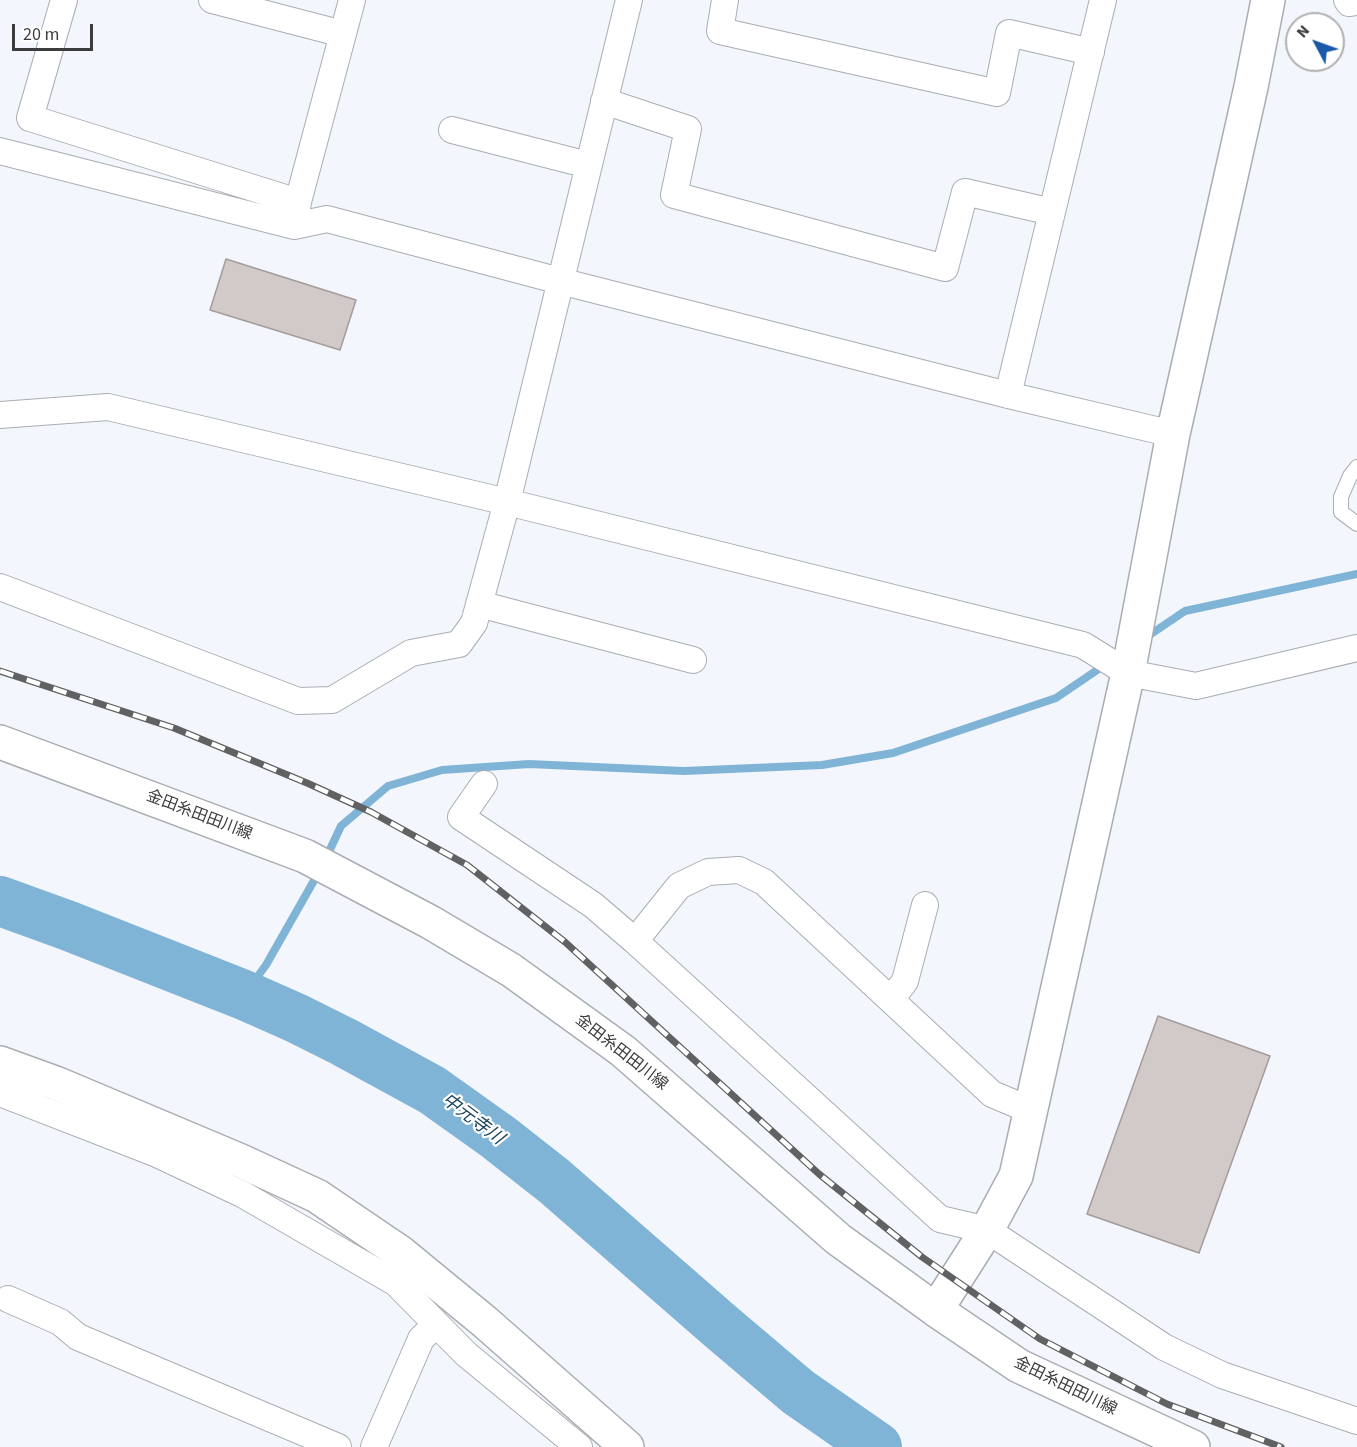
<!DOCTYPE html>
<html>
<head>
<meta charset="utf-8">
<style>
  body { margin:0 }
  #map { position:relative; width:1357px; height:1447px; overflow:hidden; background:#f3f6fc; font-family:"Source Sans 3",sans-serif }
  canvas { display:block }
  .north { position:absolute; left:1285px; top:12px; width:60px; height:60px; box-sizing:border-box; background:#fff; border:2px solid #b1b1b2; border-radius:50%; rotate:311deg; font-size:16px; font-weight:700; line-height:24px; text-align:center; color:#3b3c3e }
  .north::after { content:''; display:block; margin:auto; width:21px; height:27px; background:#1a59a9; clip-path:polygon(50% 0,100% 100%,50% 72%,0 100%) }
  .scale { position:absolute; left:12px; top:24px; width:81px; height:27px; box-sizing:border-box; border:3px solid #3b3c3e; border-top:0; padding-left:8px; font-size:18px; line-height:21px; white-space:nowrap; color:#3b3c3e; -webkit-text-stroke:4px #fff; paint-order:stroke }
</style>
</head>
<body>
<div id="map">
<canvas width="1357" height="1447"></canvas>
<div class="north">N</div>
<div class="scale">20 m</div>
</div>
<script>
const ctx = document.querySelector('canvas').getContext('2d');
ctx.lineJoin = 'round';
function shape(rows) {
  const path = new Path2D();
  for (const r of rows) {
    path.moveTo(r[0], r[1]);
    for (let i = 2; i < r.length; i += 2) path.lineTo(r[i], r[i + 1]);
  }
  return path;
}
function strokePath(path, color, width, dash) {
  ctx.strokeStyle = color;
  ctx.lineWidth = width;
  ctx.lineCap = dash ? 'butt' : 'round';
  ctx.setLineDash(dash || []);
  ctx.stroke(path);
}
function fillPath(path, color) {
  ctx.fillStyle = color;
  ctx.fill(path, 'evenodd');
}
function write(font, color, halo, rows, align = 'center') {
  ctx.font = font + ' "Source Sans 3","Noto Sans JP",sans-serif';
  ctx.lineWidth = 4.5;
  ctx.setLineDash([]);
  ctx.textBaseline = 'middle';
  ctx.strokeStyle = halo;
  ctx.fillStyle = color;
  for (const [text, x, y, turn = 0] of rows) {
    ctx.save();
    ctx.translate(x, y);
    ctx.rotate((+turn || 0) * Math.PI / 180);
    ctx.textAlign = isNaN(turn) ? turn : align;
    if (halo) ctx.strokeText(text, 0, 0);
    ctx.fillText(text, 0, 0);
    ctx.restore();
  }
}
strokePath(shape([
  [1145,638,1185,611,1357,574],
  [326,858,341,826,388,786,442,770,529,764,684,771,822,765,893,753,1056,698,1106,664],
  [244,995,266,965,320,870]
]), '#80b4d7', 8);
strokePath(shape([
  [0,901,69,926,244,995,296,1018,344,1042,432,1090,498,1137,554,1181,719,1325,798,1392,877,1447]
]), '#80b4d7', 50);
const building = shape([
  [226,259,356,300,340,350,210,310,226,259],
  [1158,1016,1270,1056,1199,1253,1087,1214,1158,1016]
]);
fillPath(building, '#d2cac9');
strokePath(building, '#a39c9a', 1.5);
const lane = shape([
  [1357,467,1350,476,1341,497,1341,512,1357,524]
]);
const street = shape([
  [64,0,30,118,298,202],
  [212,0,343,34],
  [725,0,720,31,997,93,1009,33,1091,52],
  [1347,0,1349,3,1357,2],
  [604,101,688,129,674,195,945,268,965,192,1052,212],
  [452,130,588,165],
  [0,151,294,226,327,219,560,281,1008,395,1173,434],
  [296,217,298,202,352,0],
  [1008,395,1103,0],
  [0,415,108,407,507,502,1083,645,1128,673,1196,686,1357,648],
  [0,587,298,701,332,700,411,653,459,644,474,623,507,502,629,0],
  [479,604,693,660],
  [484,784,461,817,593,905,635,941,940,1219,987,1230,1164,1347,1222,1375,1357,1421],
  [635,941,679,886,708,872,739,870,764,882,992,1094,1030,1110],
  [891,1000,905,981,925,905],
  [0,1093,157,1154,242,1194,396,1283,466,1354,579,1447],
  [8,1299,60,1322,78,1337,338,1447],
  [374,1447,421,1339,436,1324]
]);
const secondary = shape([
  [0,742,305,856,430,922,511,970,623,1051,838,1239,936,1310,1019,1366,1193,1447],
  [0,1063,58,1084,241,1161,317,1196,401,1253,485,1322,627,1447],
  [936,1310,987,1230,1016,1176,1128,673,1173,434,1251,87,1268,0]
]);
strokePath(lane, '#aaadb2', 16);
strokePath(street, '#aaadb2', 28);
strokePath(secondary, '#aaadb2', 36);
strokePath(lane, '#fff', 14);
strokePath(street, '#fff', 26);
strokePath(secondary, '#fff', 33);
const rail = shape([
  [0,671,174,728,307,783,371,812,467,865,565,942,819,1174,922,1257,1040,1339,1167,1404,1281,1447]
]);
strokePath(rail, '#5f6163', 7);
strokePath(rail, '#fff', 4.5, [14]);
write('16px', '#3b3c3e', '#fff', [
  ["金田糸田田川線",199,816,21],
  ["金田糸田田川線",621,1053,38],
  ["金田糸田田川線",1065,1387,26]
]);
write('italic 18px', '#19425b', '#fff', [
  ["中元寺川",472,1120,37]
]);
</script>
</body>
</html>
